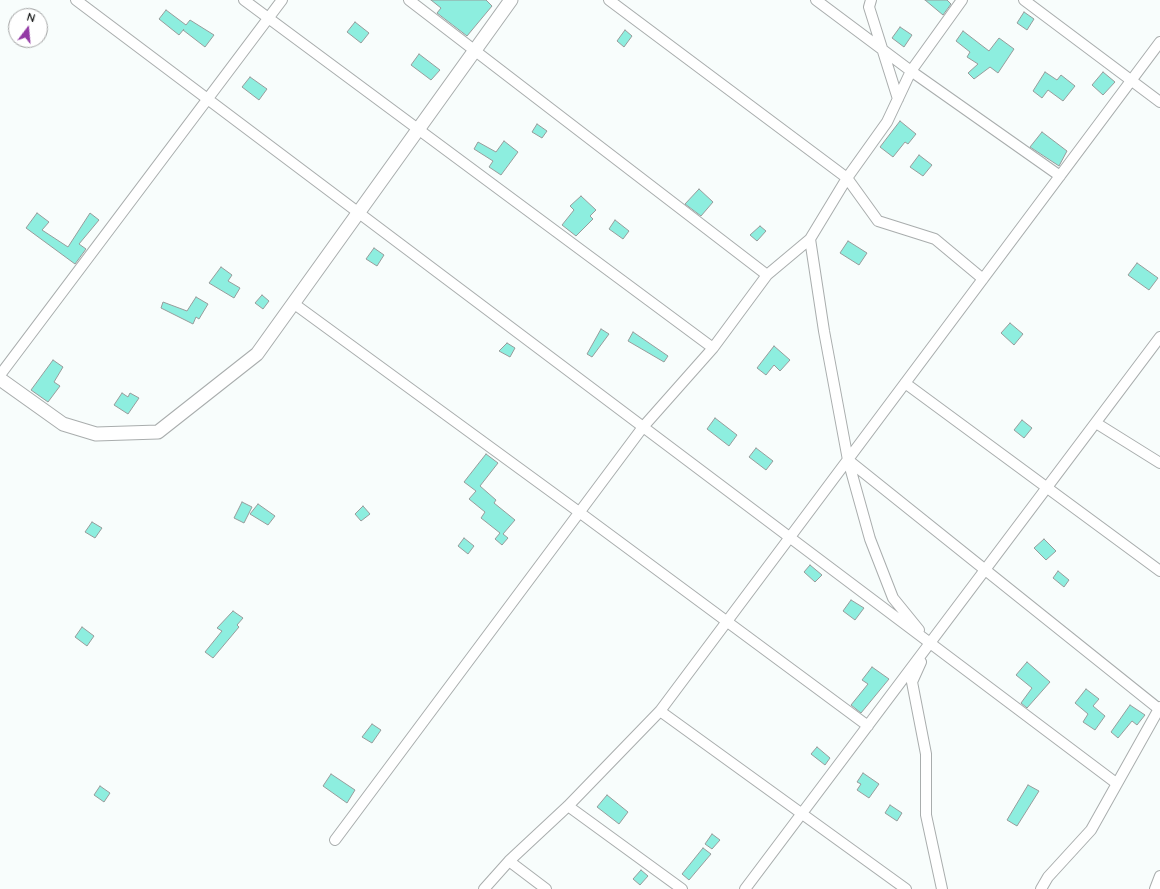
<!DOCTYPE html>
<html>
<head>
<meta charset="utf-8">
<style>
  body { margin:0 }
  #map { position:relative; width:1160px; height:889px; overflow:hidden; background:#f8fdfc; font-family:Quicksand,sans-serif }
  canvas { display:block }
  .north { position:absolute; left:8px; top:8px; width:40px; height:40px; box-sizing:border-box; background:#fff; border:1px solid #a2a3a3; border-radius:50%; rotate:16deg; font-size:11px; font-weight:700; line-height:16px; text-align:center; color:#171818 }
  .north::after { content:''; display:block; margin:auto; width:14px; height:18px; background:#9339a5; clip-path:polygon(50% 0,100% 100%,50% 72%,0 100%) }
</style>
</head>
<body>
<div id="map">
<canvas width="1160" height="889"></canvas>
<div class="north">N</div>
</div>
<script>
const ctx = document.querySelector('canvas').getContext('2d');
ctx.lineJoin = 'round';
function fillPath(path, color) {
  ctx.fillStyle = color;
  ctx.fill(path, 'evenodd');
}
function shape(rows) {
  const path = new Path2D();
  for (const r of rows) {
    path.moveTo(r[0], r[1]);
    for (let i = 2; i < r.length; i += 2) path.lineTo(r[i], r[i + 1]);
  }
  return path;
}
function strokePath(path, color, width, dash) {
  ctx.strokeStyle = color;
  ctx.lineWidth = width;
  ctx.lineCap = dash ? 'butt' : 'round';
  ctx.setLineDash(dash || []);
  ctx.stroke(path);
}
const building = shape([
  [431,0,486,0,492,6,467,36,437,13,441,8,431,0],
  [925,0,947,0,951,4,943,15,925,0],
  [166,10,186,25,190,20,214,35,205,47,183,30,184,29,179,35,159,19,166,10],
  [1024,12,1034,19,1027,30,1017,23,1024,12],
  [355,22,369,33,361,43,347,32,355,22],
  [900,27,912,35,904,47,892,38,900,27],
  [625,30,632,36,624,47,617,41,625,30],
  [963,31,989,51,999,38,1014,49,998,73,990,67,974,79,968,73,978,64,967,57,970,52,956,41,963,31],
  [419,54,440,70,431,80,411,65,419,54],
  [1045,72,1057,80,1061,75,1075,86,1063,101,1048,90,1042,98,1033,91,1045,72],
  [1103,72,1115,82,1103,95,1092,85,1103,72],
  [250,77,267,89,259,100,242,87,250,77],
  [900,121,916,134,908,144,905,142,893,157,880,147,900,121],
  [537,124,547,131,542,138,532,132,537,124],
  [1042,132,1067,151,1059,166,1030,147,1042,132],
  [504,141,518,152,501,175,489,167,493,161,474,149,478,142,496,152,504,141],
  [919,155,932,165,923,176,910,167,919,155],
  [699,189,713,202,701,216,685,204,699,189],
  [581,196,596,210,590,216,593,219,576,236,562,225,574,210,570,206,581,196],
  [37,213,49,222,42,230,68,247,90,213,99,220,79,244,86,249,75,264,26,228,37,213],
  [615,220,629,231,623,239,609,229,615,220],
  [760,226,766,231,757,241,750,235,760,226],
  [848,241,867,253,859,265,840,253,848,241],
  [374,248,384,255,377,266,366,259,374,248],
  [1137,263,1158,278,1149,290,1128,275,1137,263],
  [221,267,232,275,228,281,240,288,234,298,209,283,221,267],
  [262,295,269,301,263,309,255,303,262,295],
  [196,297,208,304,199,319,196,317,193,324,161,308,163,302,187,311,196,297],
  [1010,323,1023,334,1014,345,1001,333,1010,323],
  [601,329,609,334,592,357,587,354,601,329],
  [633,332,668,356,664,362,628,341,633,332],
  [507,343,515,348,510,357,499,351,507,343],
  [774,346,790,360,780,371,774,365,766,375,757,368,774,346],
  [53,360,63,367,54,382,60,386,48,402,31,390,53,360],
  [122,393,128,397,130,393,139,398,128,414,114,405,122,393],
  [715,418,737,435,729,446,707,429,715,418],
  [1022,420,1032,428,1024,438,1014,430,1022,420],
  [756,448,773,461,766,470,749,457,756,448],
  [486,454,498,463,480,486,496,500,494,503,515,520,503,534,508,538,502,545,495,539,500,533,481,518,485,512,469,499,476,491,464,482,486,454],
  [242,502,252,507,244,523,234,518,242,502],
  [258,504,275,516,268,525,250,514,258,504],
  [363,506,370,514,361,521,355,514,363,506],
  [92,522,102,528,95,538,85,532,92,522],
  [464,538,474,546,468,554,458,546,464,538],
  [1044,539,1056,551,1046,560,1034,548,1044,539],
  [810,565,822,575,815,582,804,572,810,565],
  [1058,571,1069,580,1064,587,1053,578,1058,571],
  [851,600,864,608,855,620,843,611,851,600],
  [233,611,243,618,237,625,239,627,213,658,205,652,222,631,217,628,233,611],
  [82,627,94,636,87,646,75,637,82,627],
  [1027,662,1050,682,1027,708,1021,703,1032,688,1016,675,1027,662],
  [872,667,889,679,861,713,851,705,868,684,862,680,872,667],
  [1086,689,1099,699,1093,706,1105,716,1095,730,1083,722,1088,714,1075,703,1086,689],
  [1130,705,1145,715,1137,725,1132,721,1118,738,1111,732,1130,705],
  [372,724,381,730,372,743,362,737,372,724],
  [817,747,830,758,825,765,811,754,817,747],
  [863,773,879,784,869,798,857,790,861,784,857,782,863,773],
  [331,774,355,790,347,803,323,786,331,774],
  [1028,785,1039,791,1017,826,1007,820,1028,785],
  [100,786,110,793,104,802,94,795,100,786],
  [607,795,628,812,619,824,597,807,607,795],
  [890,805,902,813,897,821,885,813,890,805],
  [712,834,720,840,712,849,705,844,712,834],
  [703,848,711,854,689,880,682,874,703,848],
  [641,870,648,876,640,885,633,879,641,870]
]);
fillPath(building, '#8deedf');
strokePath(building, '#979c9b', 1);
const minor = shape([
  [76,0,1116,783],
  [244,0,713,348],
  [409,0,767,275],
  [609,0,847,178,878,221,935,239,983,279],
  [816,0,911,71,1060,176],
  [871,0,869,7,898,99],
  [1024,0,1160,102],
  [810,239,824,331,848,460,870,539,893,598,919,630],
  [293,303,579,512,868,726],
  [0,375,282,0],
  [905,383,1160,571],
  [1096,423,1160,463],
  [848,460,1159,709],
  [921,662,912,682,926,754,926,815,942,889],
  [660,711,906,889],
  [568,806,682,889],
  [335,840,643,427,713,348,767,275,810,239,847,178,887,122,911,71,962,0],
  [509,861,546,889],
  [484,889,509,861,568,806,660,711,1160,42],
  [745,889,1160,337],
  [1041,889,1048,877,1091,830,1160,707],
  [1155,889,1160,876]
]);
const tertiary = shape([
  [0,379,63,424,96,434,158,432,257,354,511,0]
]);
strokePath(minor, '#a9adad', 12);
strokePath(tertiary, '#a9adad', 15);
strokePath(minor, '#fff', 10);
strokePath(tertiary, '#fff', 13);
</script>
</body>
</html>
